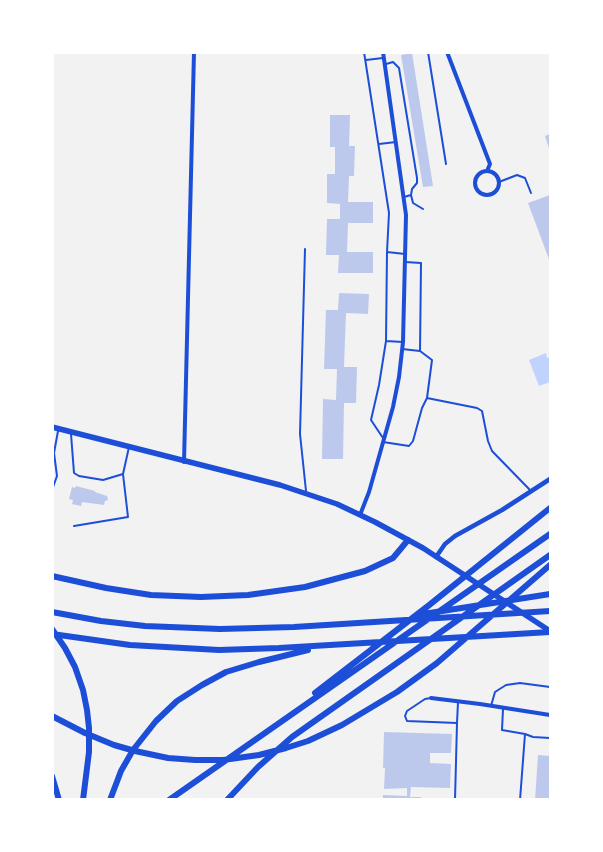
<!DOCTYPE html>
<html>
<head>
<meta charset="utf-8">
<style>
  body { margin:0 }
  #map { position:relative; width:603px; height:852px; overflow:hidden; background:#f2f2f2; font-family:"DejaVu Sans",sans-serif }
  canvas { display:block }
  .frame { position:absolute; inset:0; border:54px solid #fff; pointer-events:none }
</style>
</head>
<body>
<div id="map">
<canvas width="603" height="852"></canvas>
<div class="frame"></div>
</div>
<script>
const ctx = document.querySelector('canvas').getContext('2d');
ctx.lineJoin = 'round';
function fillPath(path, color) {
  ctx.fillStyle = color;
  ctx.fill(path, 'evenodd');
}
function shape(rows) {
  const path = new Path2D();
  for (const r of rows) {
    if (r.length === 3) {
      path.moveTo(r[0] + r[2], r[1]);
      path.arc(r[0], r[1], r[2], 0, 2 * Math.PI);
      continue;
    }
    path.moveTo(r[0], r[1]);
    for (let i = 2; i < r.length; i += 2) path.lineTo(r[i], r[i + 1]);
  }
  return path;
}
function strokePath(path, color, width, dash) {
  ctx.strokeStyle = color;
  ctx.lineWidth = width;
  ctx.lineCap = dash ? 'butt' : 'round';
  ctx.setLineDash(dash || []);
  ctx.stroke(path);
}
fillPath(shape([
  [546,353,547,358,550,357,550,382,539,386,529,360]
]), '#bfd3fe');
fillPath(shape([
  [412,53,433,186,423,187,401,55],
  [330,115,350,115,349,146,355,146,354,176,349,176,348,202,373,202,373,223,348,223,347,252,373,252,373,273,338,273,339,255,326,255,327,219,340,219,340,204,327,203,327,174,335,174,335,147,330,147],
  [550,134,550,151,545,136],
  [550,195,550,262,528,203],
  [339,293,369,294,368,314,346,313,344,367,357,367,356,403,344,403,343,459,322,459,323,399,336,400,337,369,324,369,326,310,338,310],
  [76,486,95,491,95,492,107,496,108,500,105,501,104,505,82,502,81,506,72,504,73,500,69,499,72,487,75,488],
  [384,732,452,734,451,753,430,753,430,763,451,764,450,788,411,787,410,797,421,797,421,800,383,800,383,795,407,796,407,788,384,789,385,768,383,768],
  [538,755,550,756,550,800,535,800]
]), '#bdc9ec');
strokePath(shape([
  [364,52,389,213,387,252],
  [428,52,446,164],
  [366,60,383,58],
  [386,64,393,62,399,68,417,178,417,183,412,189,411,195,404,197],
  [379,144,396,142],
  [499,182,517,175,525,178,531,193],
  [411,195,413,203,423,209],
  [305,249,300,434,306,491],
  [405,262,421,263,420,351,432,360,427,398,477,408,482,411,488,441,492,451,530,490],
  [386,341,403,342],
  [402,349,420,351],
  [71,434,74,473,79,476,103,480,123,474],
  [383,438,371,420,379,385,386,341,387,252,405,254],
  [383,442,409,446,413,441,422,408,427,398],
  [52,490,57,476,54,453,58,431],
  [74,526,128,517,123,474,129,447],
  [431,698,425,699,407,711,405,716,407,721,457,723,458,702],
  [491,706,495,692,506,685,520,683,550,687],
  [503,709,502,730,525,734,520,800],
  [525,734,533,737,550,738],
  [455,800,457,723]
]), '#1d4ed8', 2);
strokePath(shape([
  [447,52,490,164,487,171],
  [487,183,12],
  [184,462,194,52],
  [360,515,369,492,393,407,399,377,403,342,406,215,383,52],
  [431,698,480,704,550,715]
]), '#1d4ed8', 4);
strokePath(shape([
  [436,557,445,544,455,536,502,510,550,479]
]), '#1d4ed8', 4.5);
strokePath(shape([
  [52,427,280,485,337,504,375,522,423,548,550,631]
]), '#1d4ed8', 5.5);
strokePath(shape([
  [52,576,106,588,151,595,201,597,248,595,305,587,365,571,393,558,408,540],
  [52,612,101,621,145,626,220,629,294,627,550,611],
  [417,615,550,594],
  [52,629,65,648,75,667,83,690,87,710,89,728,89,752,83,800],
  [52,634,130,645,219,650,279,648,550,632],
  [315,693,428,606,550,508],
  [52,716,85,733,114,745,135,751,168,758,195,760,223,760,259,755,286,748,308,741,342,725,397,692,437,663,550,565],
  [52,776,59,800],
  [110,800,121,771,133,750,156,721,177,701,202,685,226,672,259,662,308,650],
  [169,800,550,534],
  [227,800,258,767,292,737,550,555]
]), '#1d4ed8', 6);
</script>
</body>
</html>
